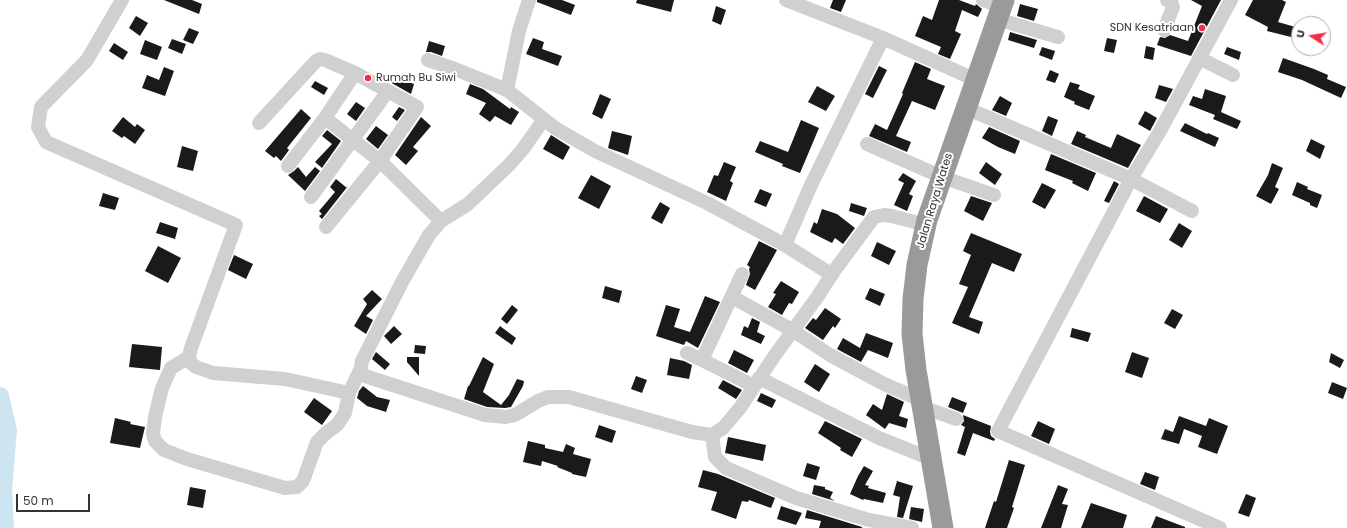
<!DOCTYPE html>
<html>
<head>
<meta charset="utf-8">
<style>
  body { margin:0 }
  #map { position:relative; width:1347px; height:528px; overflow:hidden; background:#fff; font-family:Poppins,sans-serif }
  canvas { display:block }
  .north { position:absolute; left:1291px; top:16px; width:40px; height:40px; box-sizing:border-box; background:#fff; border:1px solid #adadad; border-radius:50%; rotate:282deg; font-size:11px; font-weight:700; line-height:16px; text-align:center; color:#333 }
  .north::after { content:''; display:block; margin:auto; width:14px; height:18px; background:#f22d48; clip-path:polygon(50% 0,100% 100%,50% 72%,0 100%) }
  .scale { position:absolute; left:16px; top:494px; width:74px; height:18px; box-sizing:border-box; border:2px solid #333; border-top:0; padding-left:5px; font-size:12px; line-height:14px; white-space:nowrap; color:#333; -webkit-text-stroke:3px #fff; paint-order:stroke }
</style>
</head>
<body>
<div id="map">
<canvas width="1347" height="528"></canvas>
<div class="north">U</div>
<div class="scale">50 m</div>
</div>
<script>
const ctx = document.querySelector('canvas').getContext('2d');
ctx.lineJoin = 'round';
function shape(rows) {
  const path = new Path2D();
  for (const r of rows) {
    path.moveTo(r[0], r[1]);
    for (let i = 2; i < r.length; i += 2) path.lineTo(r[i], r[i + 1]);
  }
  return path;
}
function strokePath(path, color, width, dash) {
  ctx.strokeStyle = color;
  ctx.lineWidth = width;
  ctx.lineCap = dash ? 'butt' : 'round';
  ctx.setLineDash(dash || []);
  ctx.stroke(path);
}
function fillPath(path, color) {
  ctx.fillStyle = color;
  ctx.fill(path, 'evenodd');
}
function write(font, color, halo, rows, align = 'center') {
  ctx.font = font + ' Poppins,sans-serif';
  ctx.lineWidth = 4;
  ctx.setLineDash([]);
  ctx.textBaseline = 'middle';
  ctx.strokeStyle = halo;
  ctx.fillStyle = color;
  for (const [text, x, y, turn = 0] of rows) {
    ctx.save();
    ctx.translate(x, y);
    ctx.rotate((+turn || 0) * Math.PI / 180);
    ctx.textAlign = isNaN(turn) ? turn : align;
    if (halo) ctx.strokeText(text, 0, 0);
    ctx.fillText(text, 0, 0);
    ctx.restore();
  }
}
strokePath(shape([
  [0,396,8,430,3,490,5,528]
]), '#cde5f0', 18);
fillPath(shape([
  [164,0,192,0,202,4,199,14],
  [537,0,562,0,575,5,571,15,537,2],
  [637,0,674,0,671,12,636,3],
  [833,0,846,0,841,12,830,8],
  [939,0,959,0,975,6,976,4,982,9,978,17,962,10,955,31,961,34,950,59,938,54,941,47,915,36,923,16,932,20],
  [1191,0,1221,0,1191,56,1157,45,1160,37,1165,38,1170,35,1188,41,1202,6],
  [1253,0,1282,0,1286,2,1278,22,1299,28,1299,39,1267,31,1268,27,1245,15],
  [1020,4,1038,9,1034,21,1017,16],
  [716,6,726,10,721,25,712,21],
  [136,16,148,23,140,36,129,28],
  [189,28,199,32,193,44,183,40],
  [1010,32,1037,40,1034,48,1008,40],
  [533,38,544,42,542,49,562,56,558,66,526,54],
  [1107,38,1117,40,1114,53,1104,51],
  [172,39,186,44,182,54,168,48],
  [145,40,162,47,157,60,140,54],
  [429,41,445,46,442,56,431,52,426,52],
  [114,43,128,52,123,60,109,51],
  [1146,46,1155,48,1153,60,1144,58],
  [1042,47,1055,51,1052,60,1039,55],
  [1227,47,1241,52,1239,60,1224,54],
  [1283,58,1314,69,1328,75,1327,79,1346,87,1341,98,1302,80,1278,72],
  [915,62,931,69,927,79,945,86,935,110,912,101,896,136,911,142,907,152,869,136,875,124,887,130,903,94,902,93],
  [879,66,887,70,873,98,865,94],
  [164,67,174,71,165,96,142,88,147,75,159,80],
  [1050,70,1059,74,1055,83,1046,80],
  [390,75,414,84,411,94,388,81],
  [315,81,328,88,324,95,311,87],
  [1070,82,1080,85,1078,89,1095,96,1089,110,1074,104,1075,102,1064,97],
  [470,84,483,89,510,109,511,107,519,112,511,125,495,116,490,122,479,114,486,103,466,94],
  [1159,85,1173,89,1166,102,1155,98],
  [817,86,835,96,826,111,808,102],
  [1205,89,1226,96,1221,112,1241,121,1237,129,1213,119,1215,115,1189,105,1193,96,1202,99],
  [600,94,611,99,602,119,592,114],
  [1000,96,1012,103,1006,116,992,110],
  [356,102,365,108,356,121,347,114],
  [399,107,405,110,397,121,392,117],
  [301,109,311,118,287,148,289,150,281,161,276,156,274,158,265,151],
  [1145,111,1157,118,1150,131,1138,124],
  [1048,116,1058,120,1052,136,1042,131],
  [123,117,135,127,137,124,145,130,135,144,124,136,122,138,112,131],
  [421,117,431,126,413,147,418,151,406,165,395,155],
  [801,120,819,128,800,173,782,166,783,164,755,152,760,141,788,152],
  [1185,123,1207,134,1208,133,1219,138,1215,147,1180,131],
  [376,126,388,135,378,149,366,139],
  [989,127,1020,141,1015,154,998,147,982,138],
  [327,130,341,141,322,168,315,162,332,144,322,136],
  [612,131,632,136,628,155,608,148],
  [1077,131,1086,135,1085,137,1111,148,1117,134,1141,145,1128,168,1071,144],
  [551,135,570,147,563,160,543,149],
  [1311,139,1325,146,1320,159,1306,151],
  [182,146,198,151,193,171,177,167],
  [1051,154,1096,173,1088,191,1072,183,1073,181,1045,170],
  [724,162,736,167,730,181,733,183,726,201,707,192,714,175,718,176],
  [986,162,1002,174,995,185,979,173],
  [1272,163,1283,168,1275,187,1279,189,1271,204,1256,196,1268,175],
  [298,167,306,177,315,167,320,171,305,191,288,175,294,171],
  [903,173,916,181,909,194,913,196,907,211,894,205,904,183,898,180],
  [591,175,611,186,599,209,578,198],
  [336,179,347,188,348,186,322,219,319,216,322,214,319,211,335,192,330,187],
  [1114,181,1119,184,1109,203,1104,201],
  [1297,182,1308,187,1307,189,1322,195,1317,208,1310,205,1310,203,1292,195],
  [1042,183,1056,190,1045,209,1032,202],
  [760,189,772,194,766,207,754,202],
  [103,193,119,198,115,210,99,206],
  [971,196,992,203,983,221,964,211],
  [1144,196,1168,209,1160,223,1136,211],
  [660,202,670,208,662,224,651,218],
  [851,203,867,208,864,216,849,211],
  [822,209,837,214,855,228,843,244,835,238,832,243,810,232,814,222,817,224],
  [160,222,178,228,175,239,156,233],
  [1179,223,1192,231,1182,248,1169,240],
  [971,233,1022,254,1014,272,992,263,969,317,983,322,979,334,952,323,968,287,959,284,971,255,963,251],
  [759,241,777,250,755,290,746,285,750,274,749,269,750,267,747,265],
  [877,242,896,251,889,265,871,256],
  [158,246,181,258,168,283,145,271],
  [234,255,253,264,246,279,228,270],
  [781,281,799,292,792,304,789,303,782,315,768,307,776,294,773,293],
  [605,286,622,291,619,303,602,298],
  [870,288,885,294,880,306,865,299],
  [372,290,382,299,366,316,373,320,366,334,354,326,367,304,363,299],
  [705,296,720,302,698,348,686,341,684,345,656,336,666,305,680,309,674,327,690,332],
  [512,305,518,310,507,324,501,319],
  [825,308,841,319,835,328,833,326,823,340,805,328,813,318,816,320],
  [1172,309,1183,315,1175,329,1164,323],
  [752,318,760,322,757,332,765,336,761,344,741,335,744,326,748,328],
  [394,326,402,334,391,344,384,336],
  [500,326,516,338,512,345,495,333],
  [1072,328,1091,333,1088,342,1070,337],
  [866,333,893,343,888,358,868,350,861,362,837,349,843,338,860,348],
  [132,344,162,347,160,370,129,367],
  [415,345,426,346,425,354,414,353],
  [734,350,754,360,747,373,728,363],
  [376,352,390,364,385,370,372,359],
  [1132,352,1149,358,1142,378,1125,372],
  [1331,353,1344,360,1340,368,1329,362],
  [407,357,419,357,419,376,407,362],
  [483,357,494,364,483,392,501,405,509,395,517,379,524,381,523,386,511,407,505,408,487,407,464,399,468,386,469,386],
  [670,358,684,361,692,365,689,379,667,375],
  [815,364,830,374,819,392,804,382],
  [636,376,647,380,642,393,631,389],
  [723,380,742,390,736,399,718,388],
  [1332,382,1347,388,1343,399,1328,393],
  [363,386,377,397,390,400,386,412,367,406,357,398,359,391],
  [761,393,776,400,772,408,757,401],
  [887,394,904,402,899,416,908,419,906,428,889,423,885,429,866,415,873,404,882,410],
  [952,397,967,403,963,413,948,407],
  [314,398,332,411,322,425,304,412],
  [963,415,991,426,990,432,991,436,995,439,994,441,973,433,965,456,957,453,965,427,961,425,964,421],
  [1179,416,1206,426,1209,418,1228,426,1217,454,1198,447,1202,436,1184,429,1179,444,1161,439,1165,429,1173,432],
  [115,418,131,422,130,424,145,427,140,448,110,443],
  [825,421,862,439,852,457,840,450,841,448,818,433],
  [1038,421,1055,429,1049,444,1031,436],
  [599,425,616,431,612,443,595,437],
  [728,437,766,445,763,461,725,453],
  [528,441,545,445,545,448,563,452,566,444,575,448,573,454,591,459,586,477,572,474,572,473,557,467,558,466,542,461,541,466,523,462],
  [1009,460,1025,465,1012,507,1014,508,1007,528,985,528,994,501,996,502],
  [807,463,820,467,816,480,803,476],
  [864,466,873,471,865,485,869,486,868,488,886,493,883,503,864,499,863,500,850,494,858,476],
  [703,470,718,474,775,498,771,508,749,500,748,502,742,501,736,519,711,510,717,492,698,487],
  [1145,472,1159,477,1155,490,1140,484],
  [897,481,913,486,903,518,897,517,900,497,893,495],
  [814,485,825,487,825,489,833,492,830,498,835,501,812,494],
  [1058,485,1068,489,1062,504,1068,505,1061,528,1041,528],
  [190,487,206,490,203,508,187,505],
  [1246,494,1256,498,1249,517,1238,513],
  [1091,503,1127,515,1123,528,1081,528],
  [781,506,802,513,796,525,777,519],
  [911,507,924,509,922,522,909,519],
  [807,510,862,527,862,528,819,528,821,521,805,518],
  [1156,516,1185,527,1185,528,1151,528]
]), '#1a1a1a');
strokePath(shape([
  [122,0,87,60,41,107,38,127,46,142,236,225,191,348,189,357,191,363,196,367,213,373,285,379,349,393,361,368],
  [786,0,883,38,976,80],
  [983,0,1001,7],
  [997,19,1058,37],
  [1164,30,1173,7,1171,2,1167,0],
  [1199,58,1233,75],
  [428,60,455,69,507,90,555,128,595,151,707,203,785,245,832,275],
  [507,90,519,31,529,0],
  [966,108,1131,179,1192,211],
  [325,118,380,161,441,221],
  [544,119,523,149,509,165,468,204,441,221,429,235,402,282,362,361,361,368,362,374,365,376,485,415,506,417,515,415,538,401,548,397,569,397,692,432,712,435,723,428,740,408,775,355,818,296,834,271,874,217,884,215,892,216,926,225],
  [259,123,316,61,320,59,325,60,355,73,417,107,380,161,326,227],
  [867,144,942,177,994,195],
  [288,166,325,118,355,73],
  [311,197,388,91],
  [785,245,811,185,883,38],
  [732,297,792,330,830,355,884,384,921,400],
  [687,353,702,360,754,386],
  [189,357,171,368,162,388,155,417,153,434,155,441,164,450,187,459,285,488,297,487,303,481,317,442,326,433,337,425,345,413,349,393],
  [702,360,742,274],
  [759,378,879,438,931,459],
  [922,407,956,419],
  [712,435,715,457,726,468,796,498,869,520,912,528],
  [1220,528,998,431,1131,179,1160,131,1231,0]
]), '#d0d0d0', 14);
strokePath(shape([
  [943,528,916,370,912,334,913,299,917,265,927,220,1004,0]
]), '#9a9a9a', 21);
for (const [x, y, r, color] of [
  [1202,28,4,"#f22d48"],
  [368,78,4,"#f22d48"]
]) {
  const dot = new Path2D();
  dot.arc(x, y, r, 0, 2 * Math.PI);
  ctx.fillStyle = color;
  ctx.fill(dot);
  strokePath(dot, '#fff', 1.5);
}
write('11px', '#333', '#fff', [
  ["SDN Kesatriaan",1194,28],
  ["Rumah Bu Siwi",376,78,"left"]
], 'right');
write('11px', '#333', '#fff', [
  ["Jalan Raya Wates",935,201,-73]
]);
</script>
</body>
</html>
